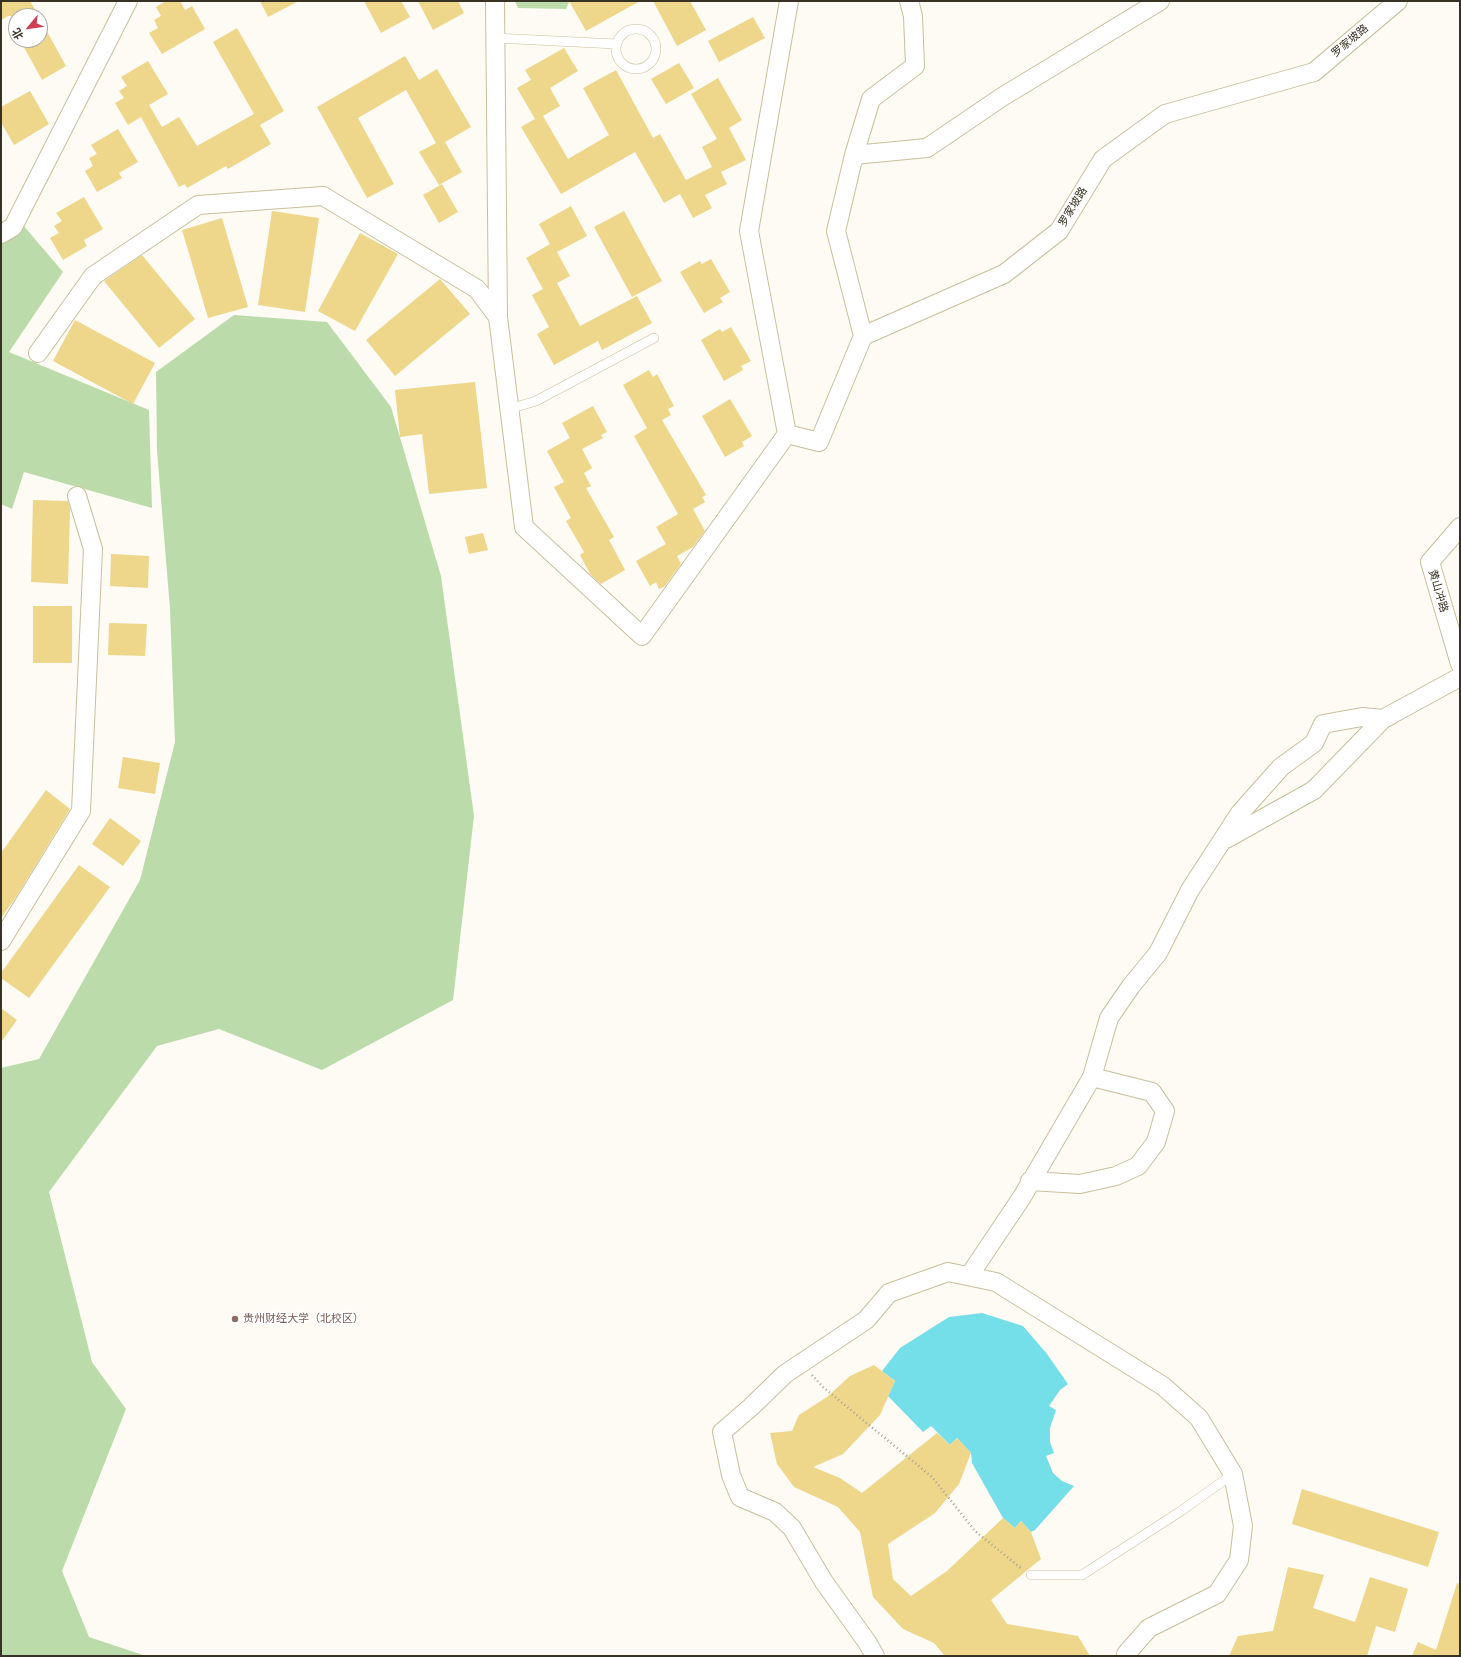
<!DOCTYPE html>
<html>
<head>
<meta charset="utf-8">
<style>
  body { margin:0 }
  #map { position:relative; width:1461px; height:1657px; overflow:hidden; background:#fdfbf4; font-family:"Roboto Serif","Noto Sans SC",serif }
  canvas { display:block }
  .frame { position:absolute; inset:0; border:2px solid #373224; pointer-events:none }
  .north { position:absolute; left:8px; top:8px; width:40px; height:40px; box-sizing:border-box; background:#fff; border:1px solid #afada7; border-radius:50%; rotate:241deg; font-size:11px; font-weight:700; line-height:16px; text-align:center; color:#373224 }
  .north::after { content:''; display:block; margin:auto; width:14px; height:18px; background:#cf3f52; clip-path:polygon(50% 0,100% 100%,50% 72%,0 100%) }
</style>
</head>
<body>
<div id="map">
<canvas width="1461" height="1657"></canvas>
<div class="frame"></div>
<div class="north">北</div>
</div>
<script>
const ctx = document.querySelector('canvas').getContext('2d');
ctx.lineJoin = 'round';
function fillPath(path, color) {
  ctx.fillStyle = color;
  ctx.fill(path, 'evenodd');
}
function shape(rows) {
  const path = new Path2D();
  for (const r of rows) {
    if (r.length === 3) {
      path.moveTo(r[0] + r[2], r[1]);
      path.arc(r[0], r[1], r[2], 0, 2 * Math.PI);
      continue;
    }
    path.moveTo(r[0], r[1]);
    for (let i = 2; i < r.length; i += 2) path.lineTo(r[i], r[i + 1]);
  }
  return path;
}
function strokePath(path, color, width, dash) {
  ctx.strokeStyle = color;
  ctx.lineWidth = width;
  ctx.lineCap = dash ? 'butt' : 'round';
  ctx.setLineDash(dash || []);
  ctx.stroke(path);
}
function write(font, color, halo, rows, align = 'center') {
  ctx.font = font + ' "Roboto Serif","Noto Sans SC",serif';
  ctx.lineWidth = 3;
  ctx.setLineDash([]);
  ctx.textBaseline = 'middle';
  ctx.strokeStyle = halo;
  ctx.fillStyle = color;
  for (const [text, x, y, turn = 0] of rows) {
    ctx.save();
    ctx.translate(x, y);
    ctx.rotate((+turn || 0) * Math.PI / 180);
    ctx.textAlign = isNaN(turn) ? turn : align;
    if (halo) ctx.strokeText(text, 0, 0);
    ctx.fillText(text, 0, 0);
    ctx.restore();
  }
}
fillPath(shape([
  [515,1,568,1,569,2,566,9,518,8],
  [23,225,63,272,9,352,149,410,152,508,24,472,12,509,1,504,1,239],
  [234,315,327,322,391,407,441,576,474,816,453,1000,322,1070,219,1029,157,1046,49,1192,92,1362,126,1409,62,1571,89,1637,146,1656,1,1656,1,1068,39,1059,140,880,175,742,170,609,157,450,156,372]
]), '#bbdbaa');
fillPath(shape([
  [982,1313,1023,1326,1047,1354,1068,1384,1060,1390,1049,1406,1056,1410,1050,1428,1050,1442,1054,1453,1046,1456,1053,1473,1062,1481,1074,1486,1035,1530,1031,1532,1021,1521,1015,1528,1003,1518,972,1463,971,1453,957,1438,950,1445,931,1426,923,1432,888,1396,895,1381,882,1371,900,1348,949,1317]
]), '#74dee9');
fillPath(shape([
  [1,1,30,1,39,16,8,16,1,20],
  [166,1,180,1,185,10,192,6,205,29,162,54,149,33,158,28,154,20,161,16,156,7],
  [260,1,299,1,268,17],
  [364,1,401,1,410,17,381,33],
  [418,1,458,1,464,13,433,30],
  [569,1,640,1,586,31],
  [653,1,690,1,706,30,677,46],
  [753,17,765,38,719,62,708,41],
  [40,19,66,66,42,80,20,40,40,40],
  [237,28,284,111,260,125,271,144,228,169,226,166,187,188,185,184,179,187,141,117,128,125,115,103,124,98,119,91,127,86,121,77,148,61,168,94,149,105,162,127,179,117,197,146,254,114,213,42],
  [564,48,578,71,550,88,560,106,543,116,568,159,609,135,583,88,616,70,653,138,660,134,686,180,712,167,702,147,717,139,691,94,718,78,742,120,729,128,746,160,721,172,727,184,705,195,712,208,693,218,680,194,664,203,635,152,561,194,521,127,535,119,517,88,531,80,525,70],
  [405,56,419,80,437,69,471,127,445,142,462,172,439,185,419,152,436,143,406,90,358,118,394,184,367,198,317,107],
  [679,63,694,88,666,104,651,79],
  [30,91,49,124,14,145,1,122,1,107],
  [118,129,138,162,119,173,122,178,97,192,85,171,93,166,89,158,97,154,91,145],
  [442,184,458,212,439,223,423,195],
  [84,197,103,229,84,240,87,246,63,260,50,238,59,233,54,226,62,221,56,213],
  [571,206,587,236,557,252,570,276,557,283,580,326,637,296,652,323,602,350,598,341,554,365,537,334,549,327,532,295,543,289,526,258,550,244,539,224],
  [272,211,319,218,305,312,258,305],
  [624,211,662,281,632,297,594,227],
  [222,218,248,307,208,318,182,230],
  [360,233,398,254,355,331,318,311],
  [142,255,195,319,159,348,104,281],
  [711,259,730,292,720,298,723,302,704,313,680,272,700,261,702,264],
  [440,279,470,314,395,376,366,340],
  [75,320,155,363,133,404,53,361],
  [731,327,751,361,741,366,743,370,724,381,701,340,720,329,722,332],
  [649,370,653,377,657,374,674,406,668,409,671,415,662,420,706,495,702,497,705,502,693,509,705,531,693,547,677,556,681,564,665,586,659,589,656,582,650,586,636,561,666,544,656,527,678,514,634,436,647,428,623,385],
  [475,382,487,488,429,494,422,434,400,437,395,390],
  [730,399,752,436,742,442,744,446,725,457,702,416],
  [593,406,607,432,601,435,603,438,582,449,592,468,584,473,591,486,586,488,614,537,609,540,625,570,601,584,590,574,580,555,584,552,566,521,571,518,554,487,564,482,547,451,570,438,562,423],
  [33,500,68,501,70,509,68,584,31,582],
  [483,533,488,550,469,554,465,537],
  [111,554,149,556,148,588,110,586],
  [33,606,72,606,72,663,33,663],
  [109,623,147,624,145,656,108,655],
  [123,757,160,763,155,794,118,788],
  [46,790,70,809,16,897,1,918,1,853],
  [110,818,141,841,123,866,92,844],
  [79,865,110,887,29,998,1,978,1,973],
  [1,1008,17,1020,1,1042],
  [874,1365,895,1381,880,1415,843,1454,813,1467,840,1478,862,1493,937,1433,950,1445,957,1438,971,1453,959,1484,935,1513,888,1544,893,1579,911,1596,947,1571,1003,1518,1015,1528,1021,1521,1031,1532,1041,1559,991,1600,1007,1624,1078,1636,1090,1656,945,1656,934,1643,903,1629,873,1597,860,1532,838,1507,794,1487,777,1464,770,1433,792,1431,799,1415,827,1397,850,1376],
  [1302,1489,1439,1532,1428,1567,1292,1524],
  [1288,1567,1324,1575,1313,1608,1355,1622,1370,1577,1408,1589,1395,1632,1376,1626,1367,1656,1229,1656,1238,1636,1273,1631],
  [1457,1583,1460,1584,1460,1656,1412,1656,1418,1642,1436,1650]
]), '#eed68a');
const service = shape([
  [636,49,20],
  [495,38,616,44],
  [509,409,536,401,654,338],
  [1031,1575,1082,1575,1181,1511,1233,1474]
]);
const minor = shape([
  [495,1,498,317],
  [909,1,913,16,915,66,871,99,854,155,927,148,1002,97,1160,1],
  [854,155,836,231,863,336],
  [1,234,13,227,128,1],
  [38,353,93,276,198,205,323,196,477,289,498,317,524,527,642,636,787,434,749,231,789,1],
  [787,434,819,442,863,336,1004,274,1059,231,1103,159,1165,114,1314,72,1398,1],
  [1460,527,1430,562,1460,664],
  [1226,839,1314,790,1383,719,1391,715],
  [1,941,81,811,93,549,77,496],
  [1030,1181,1080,1184,1116,1176,1138,1166,1156,1142,1165,1111,1152,1092,1092,1077],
  [969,1276,1022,1197,1092,1077,1109,1018,1131,986,1158,953,1190,890,1240,813,1281,767,1314,743,1323,724,1362,717,1383,719,1460,677],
  [875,1656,867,1642,824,1582,792,1528,775,1512,740,1497,731,1475,722,1432,751,1407,785,1374,866,1320,889,1293,948,1272,996,1282,1163,1386,1199,1418,1233,1474,1243,1526,1239,1560,1217,1594,1149,1628,1126,1654,1126,1656]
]);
strokePath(service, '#c9bf9c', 10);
strokePath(minor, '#c9bf9c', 20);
strokePath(shape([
  [812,1375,823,1387,932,1477,975,1531,1022,1569]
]), '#a3a095', 2.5, [1, 3]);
strokePath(service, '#fff', 9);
strokePath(minor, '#fff', 18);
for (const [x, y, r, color] of [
  [235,1319,4,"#8d6e63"]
]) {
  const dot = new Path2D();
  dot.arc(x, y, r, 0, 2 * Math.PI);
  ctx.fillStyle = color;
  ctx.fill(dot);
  strokePath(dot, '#fff', 1.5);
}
write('11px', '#373224', '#fff', [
  ["罗家坡路",1350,41,-40],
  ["罗家坡路",1073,207,-59],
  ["黄山冲路",1438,591,74]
]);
write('11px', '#785e54', '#fff', [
  ["贵州财经大学（北校区）",243,1319]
], 'left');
</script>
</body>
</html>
